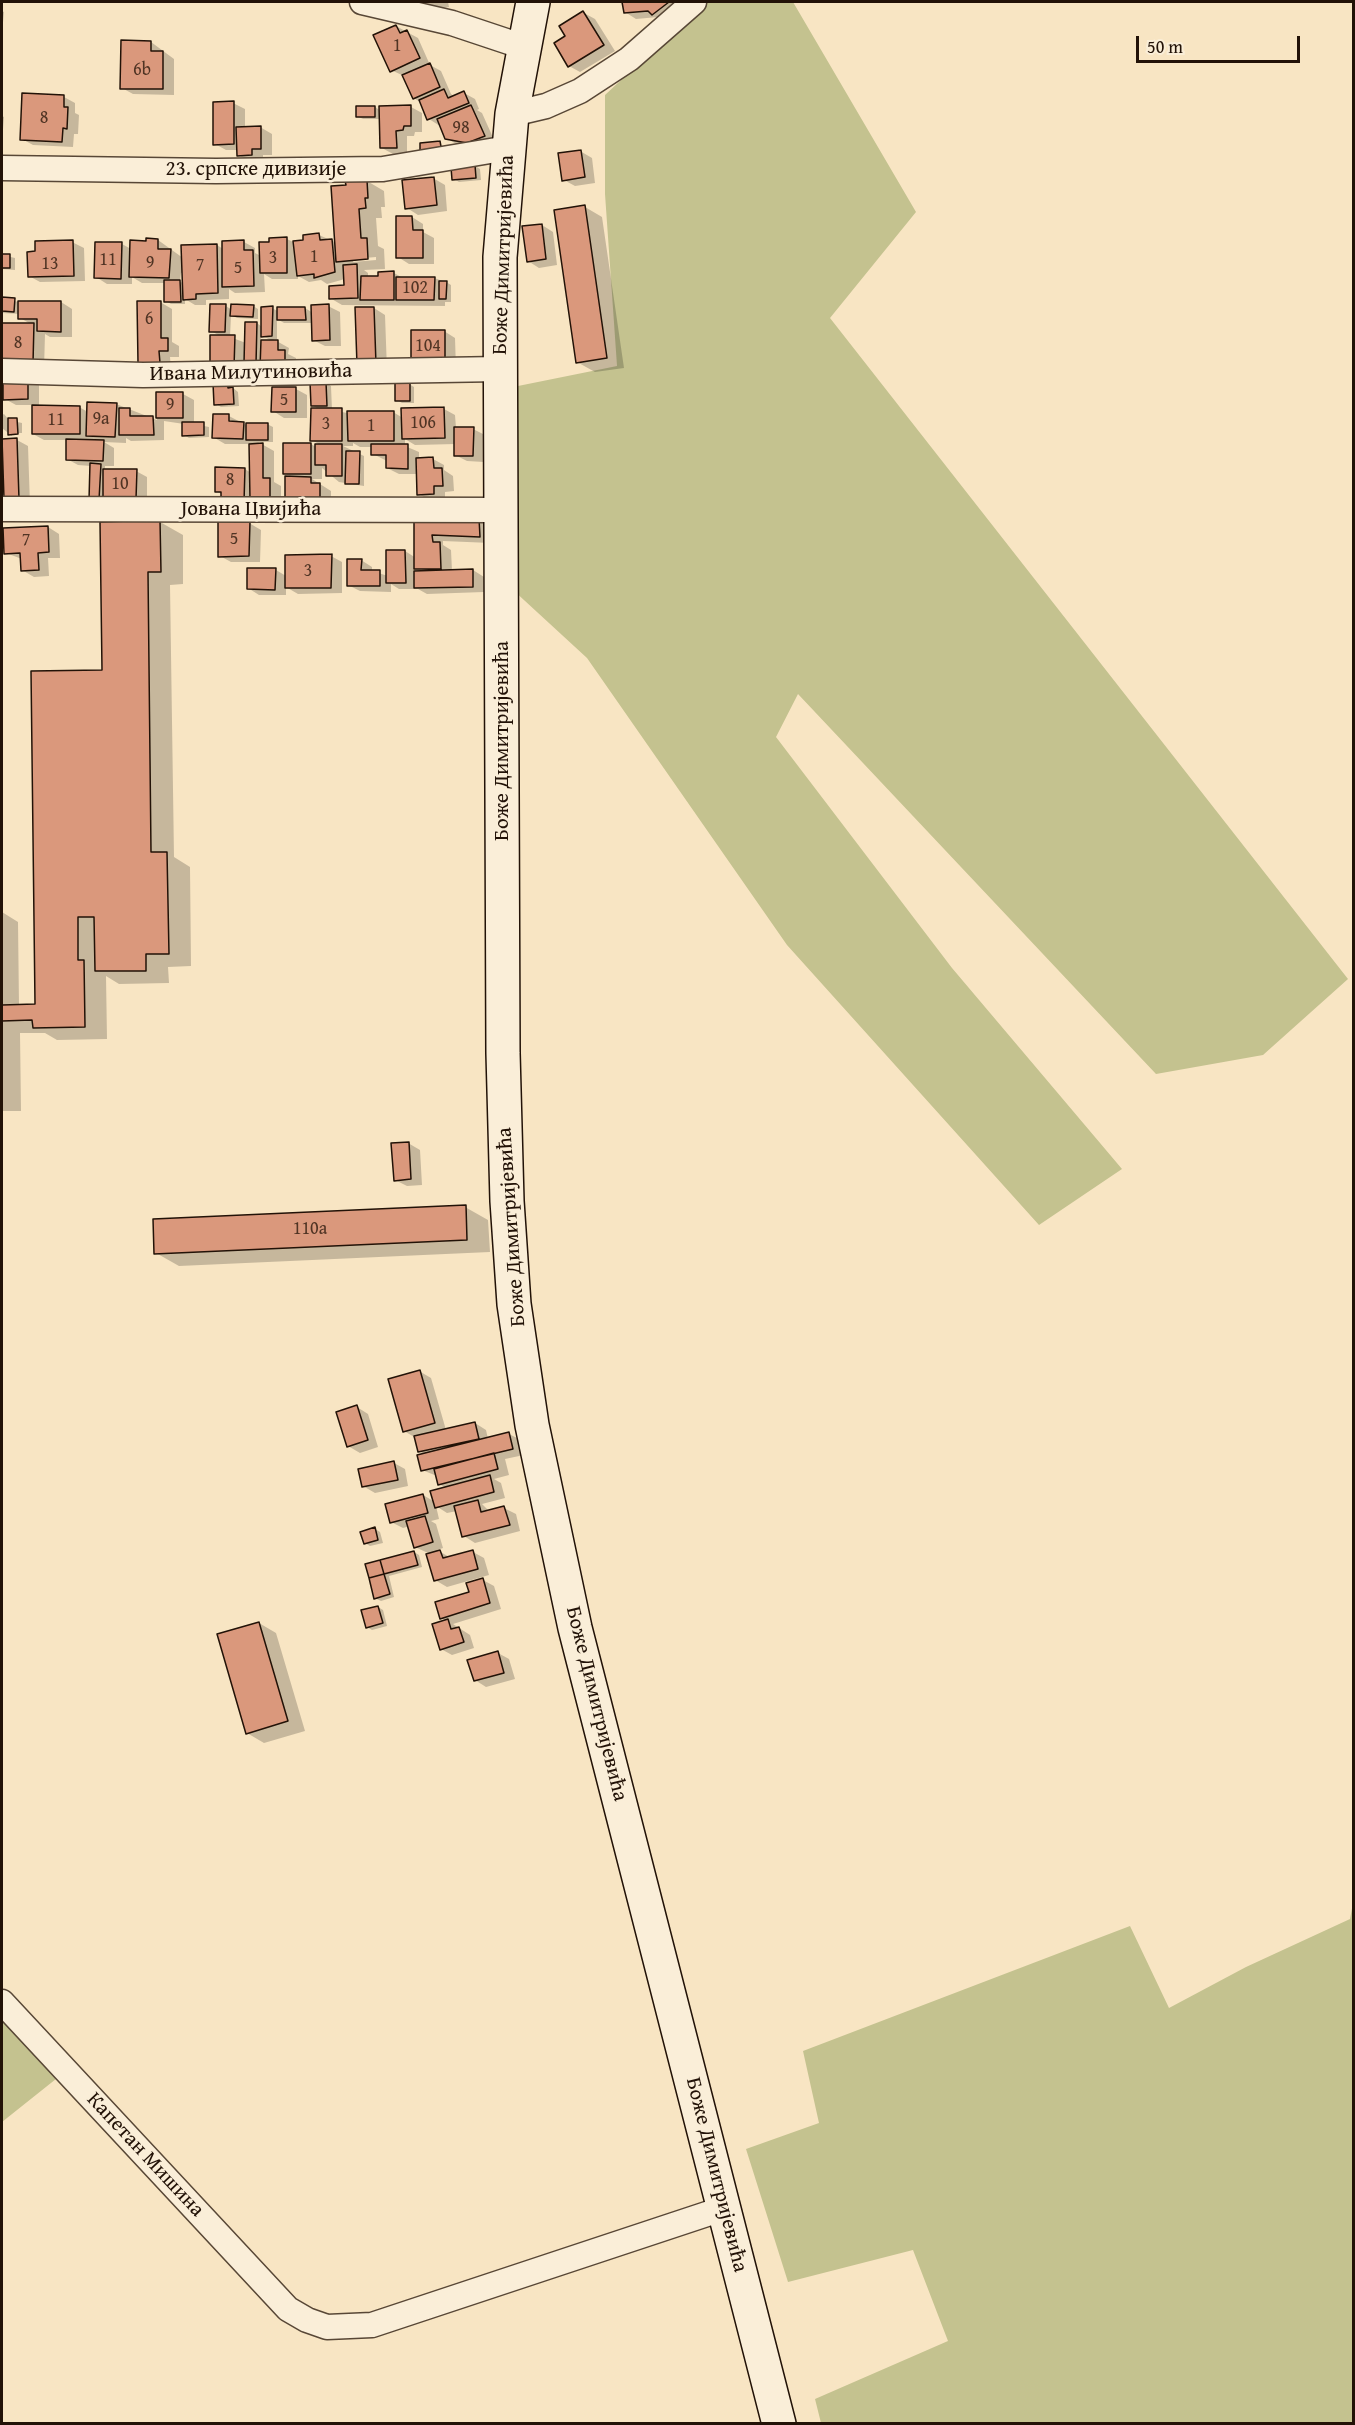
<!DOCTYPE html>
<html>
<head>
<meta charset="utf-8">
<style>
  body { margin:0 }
  #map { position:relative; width:1355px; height:2425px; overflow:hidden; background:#f8e5c3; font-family:"Gentium Book Plus",serif }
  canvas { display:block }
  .frame { position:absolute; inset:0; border:3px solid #221207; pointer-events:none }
  .scale { position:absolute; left:1136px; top:36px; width:164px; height:27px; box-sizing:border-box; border:3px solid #221207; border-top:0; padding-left:8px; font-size:18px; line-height:21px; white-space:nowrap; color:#221207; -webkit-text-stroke:4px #faeed8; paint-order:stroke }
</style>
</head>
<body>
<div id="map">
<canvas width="1355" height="2425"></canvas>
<div class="frame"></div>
<div class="scale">50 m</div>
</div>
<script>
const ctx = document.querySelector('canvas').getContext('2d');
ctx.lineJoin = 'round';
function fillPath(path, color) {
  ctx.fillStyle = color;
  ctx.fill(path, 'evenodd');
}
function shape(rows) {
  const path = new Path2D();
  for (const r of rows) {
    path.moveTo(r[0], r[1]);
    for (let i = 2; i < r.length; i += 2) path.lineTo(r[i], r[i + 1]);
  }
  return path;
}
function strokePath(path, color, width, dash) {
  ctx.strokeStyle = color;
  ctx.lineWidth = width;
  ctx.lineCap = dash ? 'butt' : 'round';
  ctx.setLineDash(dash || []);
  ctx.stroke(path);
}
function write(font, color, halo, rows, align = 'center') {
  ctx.font = font + ' "Gentium Book Plus",serif';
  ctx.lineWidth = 5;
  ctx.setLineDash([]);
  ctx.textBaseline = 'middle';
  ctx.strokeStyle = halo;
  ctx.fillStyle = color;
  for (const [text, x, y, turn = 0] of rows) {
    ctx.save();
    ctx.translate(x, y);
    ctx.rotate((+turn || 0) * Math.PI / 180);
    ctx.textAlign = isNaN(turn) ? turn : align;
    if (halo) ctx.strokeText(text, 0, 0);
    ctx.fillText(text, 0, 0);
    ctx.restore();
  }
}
fillPath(shape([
  [680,2,793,2,916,212,830,318,1348,979,1263,1055,1156,1074,798,694,776,737,952,968,1122,1169,1039,1225,787,945,587,658,512,589,518,386,617,366,605,194,605,95,648,55],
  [1353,1903,1353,2423,821,2423,815,2399,948,2341,913,2250,788,2282,746,2149,819,2123,803,2051,1130,1926,1169,2008,1246,1967,1350,1919],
  [2,2003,66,2071,2,2122]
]), '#c4c28f');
fillPath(shape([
  [408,2,448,2,449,7,420,12],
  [624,2,678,2,664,20,658,17,636,19,625,12],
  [2,11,4,12,2,33],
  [584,13,595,19,615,51,580,72,569,66],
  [396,26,418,38,430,65,441,71,451,94,455,97,464,93,475,99,479,109,477,110,482,113,495,142,458,145,446,138,440,126,429,119,420,102,414,98,404,76,391,70],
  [151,42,174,59,174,95,133,94,122,88],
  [24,95,64,97,75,103,75,113,79,115,78,134,74,134,73,147,33,145,22,139],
  [233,103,245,109,245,128,260,127,272,134,272,155,263,155,263,161,250,161,238,155,238,150,226,150,215,144],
  [375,107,381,111,411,107,422,113,422,132,415,132,414,136,407,136,407,154,393,154,382,148,381,119,363,119,357,116],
  [2,116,4,117,2,142],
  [580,151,592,158,595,183,575,186,564,180],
  [475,166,480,169,481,180,459,182,454,179],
  [433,178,445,185,447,211,418,215,407,208],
  [367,181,384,191,385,207,381,207,382,218,376,218,378,246,384,249,385,269,364,270,368,273,368,277,394,273,403,278,434,278,446,282,451,285,451,302,445,302,445,306,342,305,330,298,345,287,345,279,327,284,321,280,309,282,298,276,298,279,272,279,264,274,265,292,235,293,229,289,229,299,206,300,206,305,195,305,185,299,185,304,171,304,166,301,165,283,142,283,132,277,132,284,107,284,96,277,122,244,131,249,158,240,183,258,217,245,223,249,244,242,255,248,255,253,261,256,287,239,293,242,305,241,319,235,337,243],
  [376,257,376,260,353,262,353,259],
  [181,273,183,273,184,283,180,282],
  [585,207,602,217,624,368,595,372,577,362],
  [412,217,423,224,423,232,434,238,434,264,409,264,398,257],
  [542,225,553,232,557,265,539,268,528,261],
  [72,242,84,248,85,281,40,282,29,276],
  [2,255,15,258,15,270,2,269],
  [2,299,19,302,61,302,72,309,72,337,50,337,45,334,44,369,2,364,2,324,31,324,20,318,20,314,2,313],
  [160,302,172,309,172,342,179,346,179,357,170,357,171,369,150,369],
  [226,306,232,310,253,306,258,309,258,319,237,318,231,315,230,337,246,343,257,323,262,327,272,308,279,312,305,308,313,313,328,306,340,312,341,346,325,346,313,340,313,323,284,323,277,319,277,339,273,339,289,348,288,354,296,358,296,374,223,373,220,336,211,331],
  [261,335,272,341,261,341],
  [374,308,385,315,387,370,369,371],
  [444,331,455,338,456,369,424,368],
  [27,378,39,384,39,407,79,407,88,412,116,404,157,420,158,394,183,394,194,400,194,424,209,427,209,437,189,438,184,435,184,424,164,421,164,440,131,441,126,438,126,443,104,442,114,448,114,466,105,466,105,471,136,471,147,477,147,505,95,502,91,466,78,465,67,459,68,440,44,440,33,434,33,405,16,405,5,399],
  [227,383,238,392,239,406,221,407,216,404],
  [326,383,331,386,332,410,347,413,393,412,403,418,444,409,455,415,456,428,473,429,485,435,484,462,467,461,455,455,456,444,415,445,405,439,405,446,419,452,419,459,433,459,444,465,444,470,453,476,454,491,445,492,445,500,430,501,419,494,418,474,399,474,387,468,387,461,373,454,373,447,360,447,353,443,353,446,343,446,364,456,364,486,339,482,322,468,322,479,312,479,331,491,331,504,297,504,293,478,284,473,311,444,316,447,322,446,312,440,320,410,312,405],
  [409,384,414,387,414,403,402,403,397,400],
  [273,388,296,389,307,395,307,418,284,418,273,411],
  [4,414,9,420,22,423,22,433,12,433,12,436,2,428,2,415],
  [214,415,229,416,246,425,267,424,273,427,273,442,258,442,274,451,274,482,281,486,281,504,223,495,216,491,245,469,251,473,251,444,225,444,213,437],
  [17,440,28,446,30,505,17,505],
  [479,519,490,526,491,543,443,541,443,545,451,550,452,571,473,570,484,577,484,592,427,594,418,589,399,589,391,584,391,592,360,591,348,585,361,560,372,567,372,571,388,576,405,551,416,558,415,520],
  [160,522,183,535,183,584,170,585,174,857,190,867,191,966,168,967,169,983,119,984,106,976,107,1039,57,1040,45,1033,20,1033,21,1111,2,1111,2,1186,2,912,18,922,19,1006,37,1006,104,672],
  [249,523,261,530,260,562,231,562,220,556],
  [48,527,59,534,60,558,48,558,49,576,34,577,22,570,22,559,6,553],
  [331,556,342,562,342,593,298,594,286,587,286,595,259,595,248,588,276,570,286,576],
  [408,1143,420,1150,422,1185,407,1186,395,1180],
  [465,1207,488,1220,490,1252,179,1266,156,1253],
  [419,1371,431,1378,446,1430,475,1423,486,1430,488,1439,509,1434,521,1440,524,1455,505,1459,509,1475,494,1479,501,1483,505,1498,482,1504,490,1512,504,1508,516,1514,520,1531,475,1543,464,1536,457,1511,447,1513,436,1506,439,1519,431,1521,436,1524,443,1548,437,1550,451,1558,473,1552,484,1558,489,1575,447,1587,435,1580,428,1553,415,1547,410,1526,403,1528,391,1522,423,1495,435,1502,446,1488,439,1484,437,1476,422,1470,425,1455,419,1451,416,1438,404,1431],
  [357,1407,368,1414,378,1447,360,1453,348,1446],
  [394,1463,405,1469,408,1486,375,1493,363,1486],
  [375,1529,380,1532,383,1543,370,1546,365,1543],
  [414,1552,419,1555,422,1567,389,1576,394,1597,381,1601,375,1598,367,1565],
  [481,1579,494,1586,501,1609,453,1624,470,1635,474,1648,452,1655,441,1649,447,1621,441,1618,470,1593],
  [378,1607,383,1610,387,1626,372,1630,367,1627],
  [259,1623,276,1633,305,1731,264,1743,247,1733],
  [498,1653,509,1659,515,1679,486,1687,475,1680]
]), '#0003');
const building = shape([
  [622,2,669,2,652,15,648,11,624,13,622,2],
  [583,11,604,45,568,67,554,43,565,36,559,26,583,11],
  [396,25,400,33,407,30,420,58,390,72,373,35,396,25],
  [121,40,151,41,151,51,163,51,163,89,120,89,121,40],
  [430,63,440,87,413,99,402,75,430,63],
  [444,89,448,98,464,91,469,103,427,120,419,100,444,89],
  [22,93,64,95,64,107,68,107,67,129,63,128,62,142,20,140,22,93],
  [234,101,234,144,213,145,213,102,234,101],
  [411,105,411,126,404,126,403,130,396,131,397,148,380,148,379,106,411,105],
  [471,105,485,136,467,143,445,139,437,119,471,105],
  [356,106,375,106,375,117,356,117,356,106],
  [261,126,261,149,252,149,252,155,237,156,236,127,261,126],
  [440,141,442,152,420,154,420,143,440,141],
  [581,150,585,177,562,181,558,153,581,150],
  [475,165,476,178,452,180,451,167,475,165],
  [434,177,437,205,405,209,402,180,434,177],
  [367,180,368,198,365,198,366,208,359,209,361,238,367,238,368,259,336,262,331,186,346,185,345,181,367,180],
  [585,205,607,358,576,363,554,210,585,205],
  [396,216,412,216,413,230,423,230,423,258,396,258,396,216],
  [542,224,546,259,527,262,522,226,542,224],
  [319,233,320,240,332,239,335,272,314,278,314,274,297,276,293,241,303,240,303,235,319,233],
  [287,237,287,273,260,273,259,242,269,242,269,238,287,237],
  [146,238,158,239,158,249,171,249,169,278,129,277,130,240,146,241,146,238],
  [73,240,74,276,28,277,27,252,35,251,35,241,73,240],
  [244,240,244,250,253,250,254,286,222,287,222,241,244,240],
  [95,242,122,242,121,279,94,278,95,242],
  [217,244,218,293,196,294,196,299,183,300,181,245,217,244],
  [2,254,10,254,10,268,2,268,2,254],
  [357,264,358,298,329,299,329,286,344,285,343,265,357,264],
  [394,271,394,300,360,300,361,276,378,276,378,272,394,271],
  [396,277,435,277,434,300,396,300,396,277],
  [164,280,180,280,181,302,164,302,164,280],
  [439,281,447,281,446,299,439,299,439,281],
  [2,297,15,298,14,312,2,311,2,297],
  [18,301,61,301,61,332,37,331,37,319,18,319,18,301],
  [137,301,161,301,161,338,168,338,168,351,159,351,160,363,138,363,137,301],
  [210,304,226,304,225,332,209,332,210,304],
  [231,304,254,305,253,317,230,316,231,304],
  [329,304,330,340,312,341,311,305,329,304],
  [273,306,272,336,261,337,261,307,273,306],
  [277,307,305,307,306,320,277,320,277,307],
  [355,307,374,307,376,364,357,365,355,307],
  [245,322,257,322,256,364,244,363,245,322],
  [2,323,34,323,33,363,2,362,2,323],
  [411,330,445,330,445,363,411,363,411,330],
  [210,335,235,335,234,368,210,367,210,335],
  [261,340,278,340,278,350,285,350,285,368,260,368,261,340],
  [3,376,28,376,28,399,3,400,3,376],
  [227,382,228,388,233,387,234,404,214,405,213,383,227,382],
  [310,382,326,382,327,406,311,406,310,382],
  [395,382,410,382,410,401,395,401,395,382],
  [272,387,296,387,296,412,271,412,272,387],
  [156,392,183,392,183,418,156,418,156,392],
  [87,402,117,403,115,437,86,436,87,402],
  [32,405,80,406,80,434,32,434,32,405],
  [444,407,445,438,402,439,401,408,444,407],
  [119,408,130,408,130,416,153,416,154,435,119,435,119,408],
  [311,408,342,408,342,441,310,441,311,408],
  [347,411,394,411,394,441,348,441,347,411],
  [213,414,229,414,229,421,244,422,243,439,212,438,213,414],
  [8,418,17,418,18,434,8,435,8,418],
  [182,422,204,422,204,435,182,436,182,422],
  [246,423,268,423,268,440,246,440,246,423],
  [454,427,474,427,473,456,454,456,454,427],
  [17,438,19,499,4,499,2,439,17,438],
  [66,439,104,440,103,461,66,460,66,439],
  [263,443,263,478,270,478,270,499,250,499,249,444,263,443],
  [283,443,311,443,311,474,283,474,283,443],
  [315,444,342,444,342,476,326,476,326,465,315,465,315,444],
  [371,444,408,444,408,469,386,468,386,455,371,455,371,444],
  [346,451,360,451,359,484,345,484,346,451],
  [433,457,434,468,442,468,443,486,434,486,434,494,417,495,416,458,433,457],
  [90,463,101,464,99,500,89,500,90,463],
  [215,467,245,468,244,502,221,502,221,492,215,492,215,467],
  [103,469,137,469,136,499,103,499,103,469],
  [285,476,311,477,311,483,320,483,320,499,285,498,285,476],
  [479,518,480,537,432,535,433,542,440,542,441,569,414,569,414,519,479,518],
  [160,520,161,572,148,572,151,852,167,852,169,954,146,954,146,971,95,971,94,917,78,917,78,960,84,960,85,1027,33,1028,32,1020,2,1021,2,1005,35,1004,31,671,102,670,100,522,160,520],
  [218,521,250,522,249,556,218,557,218,521],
  [48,526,49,552,38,553,39,570,21,571,20,553,4,554,3,528,48,526],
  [386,550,405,550,406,583,386,583,386,550],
  [332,554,331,588,285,588,285,555,332,554],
  [347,559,362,559,361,570,380,570,380,586,347,586,347,559],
  [247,568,276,568,275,590,247,589,247,568],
  [473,569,473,587,414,588,414,571,473,569],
  [409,1142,411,1179,394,1181,391,1143,409,1142],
  [466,1205,467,1240,154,1254,153,1219,466,1205],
  [420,1370,435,1423,403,1432,388,1379,420,1370],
  [357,1405,368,1440,347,1447,336,1412,357,1405],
  [475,1422,479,1439,418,1452,414,1436,475,1422],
  [509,1432,513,1449,421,1471,417,1455,509,1432],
  [494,1453,498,1469,438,1485,434,1469,494,1453],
  [394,1461,398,1480,362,1487,358,1469,394,1461],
  [490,1475,494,1492,435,1508,430,1491,490,1475],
  [423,1494,428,1513,390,1523,385,1504,423,1494],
  [478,1500,481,1512,504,1506,510,1525,462,1537,454,1506,478,1500],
  [425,1516,433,1542,414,1548,406,1521,425,1516],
  [375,1527,378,1540,364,1544,360,1532,375,1527],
  [440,1550,443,1558,473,1550,478,1569,434,1581,426,1554,440,1550],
  [414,1551,418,1565,384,1574,380,1560,414,1551],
  [380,1560,384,1574,369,1578,365,1564,380,1560],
  [384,1574,390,1594,374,1599,369,1578,384,1574],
  [483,1578,490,1603,440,1619,435,1602,469,1592,466,1583,483,1578],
  [378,1606,383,1623,366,1628,361,1610,378,1606],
  [448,1619,451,1629,459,1627,464,1642,440,1650,432,1624,448,1619],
  [259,1622,288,1721,246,1734,217,1634,259,1622],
  [498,1651,504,1673,474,1681,467,1660,498,1651]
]);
fillPath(building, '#da987c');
strokePath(building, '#221207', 1.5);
const minor = shape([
  [362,2,452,23,524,47],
  [512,114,546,106,580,91,629,59,694,2],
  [2,168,216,171,383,169,508,148],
  [2,371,143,375,500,369],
  [2,509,501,510],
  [2,2002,288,2309,307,2320,327,2327,372,2325,725,2208]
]);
const secondary = shape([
  [533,2,512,114,500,257,503,1053,507,1201,514,1304,532,1425,575,1628,779,2424]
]);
strokePath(minor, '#584736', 27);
strokePath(secondary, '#221207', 36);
strokePath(minor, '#faeed8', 24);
strokePath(secondary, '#faeed8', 33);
write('18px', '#503424', null, [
  ["1",397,46],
  ["6b",142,70],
  ["8",44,118],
  ["98",461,128],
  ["1",314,257],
  ["3",273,258],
  ["11",108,260],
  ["9",150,263],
  ["13",50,264],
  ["7",200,265],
  ["5",238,268],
  ["102",415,288],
  ["6",149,319],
  ["8",18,343],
  ["104",428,346],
  ["5",284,400],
  ["9",170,405],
  ["9a",101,419],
  ["11",56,420],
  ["106",423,423],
  ["3",326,424],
  ["1",371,426],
  ["8",230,480],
  ["10",120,484],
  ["5",234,539],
  ["7",26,540],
  ["3",308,571],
  ["110a",310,1229]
]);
write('21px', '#221207', '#faeed8', [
  ["23. српске дивизије",256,170],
  ["Боже Димитријевића",504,255,-88],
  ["Ивана Милутиновића",251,373,-1],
  ["Јована Цвијића",251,510],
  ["Боже Димитријевића",503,741,-90],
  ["Боже Димитријевића",512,1227,-94],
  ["Боже Димитријевића",596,1704,76],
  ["Капетан Мишина",145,2155,47],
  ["Боже Димитријевића",716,2175,76]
]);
</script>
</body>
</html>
